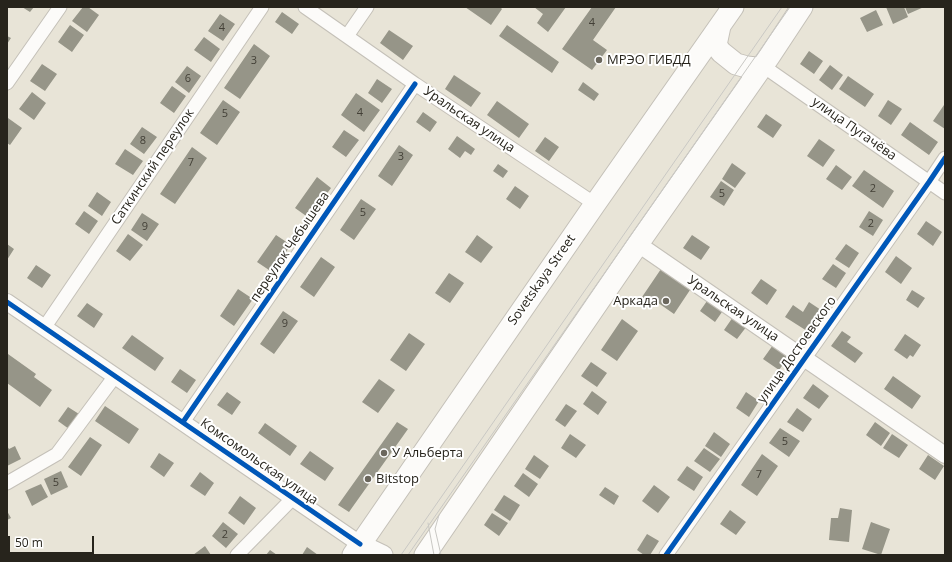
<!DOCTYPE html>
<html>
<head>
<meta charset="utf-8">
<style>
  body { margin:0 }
  #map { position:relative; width:952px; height:562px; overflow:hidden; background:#e8e4d7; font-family:"Open Sans",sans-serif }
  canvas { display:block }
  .frame { position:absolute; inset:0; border:8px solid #27241c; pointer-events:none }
  .scale { position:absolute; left:8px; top:536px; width:86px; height:18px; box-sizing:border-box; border:2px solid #27241c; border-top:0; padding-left:5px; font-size:12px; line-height:14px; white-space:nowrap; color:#27241c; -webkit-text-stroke:3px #fff; paint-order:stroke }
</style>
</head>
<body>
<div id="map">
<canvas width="952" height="562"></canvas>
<div class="frame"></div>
<div class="scale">50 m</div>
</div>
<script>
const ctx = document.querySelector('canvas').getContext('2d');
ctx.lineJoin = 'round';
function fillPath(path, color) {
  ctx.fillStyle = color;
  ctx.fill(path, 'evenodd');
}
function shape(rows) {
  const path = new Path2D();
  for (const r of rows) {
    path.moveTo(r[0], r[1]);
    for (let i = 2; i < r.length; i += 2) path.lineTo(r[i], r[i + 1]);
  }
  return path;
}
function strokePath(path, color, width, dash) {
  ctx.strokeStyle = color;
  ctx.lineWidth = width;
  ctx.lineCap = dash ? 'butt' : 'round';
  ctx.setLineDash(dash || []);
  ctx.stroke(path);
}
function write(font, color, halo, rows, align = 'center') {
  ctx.font = font + ' "Open Sans",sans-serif';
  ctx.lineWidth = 4;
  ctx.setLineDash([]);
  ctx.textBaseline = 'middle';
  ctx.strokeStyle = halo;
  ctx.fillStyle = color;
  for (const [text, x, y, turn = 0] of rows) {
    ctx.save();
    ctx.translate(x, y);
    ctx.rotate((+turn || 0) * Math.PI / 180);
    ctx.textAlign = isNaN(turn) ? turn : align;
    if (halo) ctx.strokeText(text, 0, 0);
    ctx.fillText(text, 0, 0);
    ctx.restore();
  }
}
fillPath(shape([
  [22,7,34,7,30,12],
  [83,7,88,7,99,15,87,32,72,21],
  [465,7,500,7,502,9,491,25],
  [534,7,566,7,548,32,537,23,543,14],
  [592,7,616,7,593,40,607,50,592,70,562,49],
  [886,7,904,7,908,17,893,24],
  [905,7,924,7,908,14],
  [876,10,883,25,867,32,860,18],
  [282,12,299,24,292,34,275,22],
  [220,14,235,24,223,41,208,31],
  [70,25,84,35,72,52,58,42],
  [507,25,559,62,552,73,499,36],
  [389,30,413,46,403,60,380,43],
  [7,36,11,38,7,44],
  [204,37,220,49,211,62,194,50],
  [254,44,270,56,240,99,224,88],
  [809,51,823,61,814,74,800,64],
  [42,64,57,74,45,91,30,81],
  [830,65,843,75,832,90,819,80],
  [187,66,201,76,189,93,175,82],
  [454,75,481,93,471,107,445,89],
  [848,76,874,94,865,107,839,89],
  [377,79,392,89,382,103,368,93],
  [583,82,599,94,594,101,578,90],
  [172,86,186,96,174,113,160,103],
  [32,92,46,103,34,120,19,109],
  [356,93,380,110,364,132,341,115],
  [223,100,240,112,217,145,200,133],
  [888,100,902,109,891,125,878,116],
  [497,101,529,124,519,138,487,115],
  [944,105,945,106,945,129,933,121],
  [423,112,437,122,430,132,416,122],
  [766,114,782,125,773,138,757,127],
  [8,118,22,128,10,145,7,143],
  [910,122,938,142,929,155,901,135],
  [142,127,157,137,144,154,130,144],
  [344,130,359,140,346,157,332,147],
  [457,136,475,149,471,155,465,151,460,158,448,149],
  [545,137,559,147,549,161,535,151],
  [819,139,835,150,823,167,807,156],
  [399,145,413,155,392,186,378,176],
  [192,147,207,158,175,204,160,194],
  [125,149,143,161,133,175,115,164],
  [732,163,746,173,735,188,722,179],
  [498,164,508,171,503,178,493,171],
  [836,165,852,177,842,190,826,179],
  [864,170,894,191,883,208,852,186],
  [317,177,331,188,309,218,295,208],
  [721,181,734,190,724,206,710,197],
  [515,186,529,196,520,209,506,199],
  [97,192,111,202,102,216,88,206],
  [361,199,376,209,354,240,340,230],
  [84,211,98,221,89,234,75,224],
  [869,211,883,220,873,236,859,227],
  [142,213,159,224,147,241,131,230],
  [926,221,942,232,933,246,917,234],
  [128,234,143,245,130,261,116,251],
  [276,235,291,245,272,272,257,262],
  [477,235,493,247,481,263,465,252],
  [692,235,710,247,701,260,683,248],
  [7,244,14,249,7,260],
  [846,244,859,253,849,268,835,259],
  [896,256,912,268,901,284,885,272],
  [321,257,335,267,314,297,300,287],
  [833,264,846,273,836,288,822,279],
  [36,265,51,275,42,288,27,278],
  [661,269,690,290,674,314,654,300,652,304,642,297],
  [449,273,464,283,450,303,435,293],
  [761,279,777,290,767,305,751,293],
  [238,289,253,299,234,326,220,316],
  [912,290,925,298,918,308,906,300],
  [707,301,722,312,715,322,700,311],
  [809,302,821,310,807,331,785,317,793,305,803,312],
  [87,303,103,314,94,328,77,316],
  [283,311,298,321,274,354,260,344],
  [733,317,747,326,737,339,724,330],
  [622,319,638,331,617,361,601,350],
  [842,331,851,337,847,342,863,353,855,363,831,346],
  [409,333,425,344,406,371,390,360],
  [905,334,921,345,913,357,910,355,907,359,894,350],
  [132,335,164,358,155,371,122,348],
  [773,345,789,356,779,370,763,359],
  [8,354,36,374,34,377,52,390,40,407,7,383],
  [591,362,607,373,597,387,581,376],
  [180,369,196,380,187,393,171,382],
  [893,376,921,396,912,409,884,389],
  [379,379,395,390,378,413,362,402],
  [813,384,829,396,819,409,803,398],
  [592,391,607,402,598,415,583,404],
  [227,392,241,402,232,415,217,405],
  [746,392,759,401,749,417,736,408],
  [566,404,577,411,565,427,555,420],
  [105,406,139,429,129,444,95,421],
  [68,407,79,414,69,429,58,421],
  [797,408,812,419,803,432,787,422],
  [397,422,408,429,349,512,338,505],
  [875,422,890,433,881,446,866,435],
  [265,423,297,446,290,456,258,433],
  [780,428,800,441,789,457,769,443],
  [714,432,730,444,721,457,705,446],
  [570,434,586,445,576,458,561,448],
  [892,434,908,445,899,458,883,448],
  [90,437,102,445,81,476,68,467],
  [7,446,9,449,15,446,21,459,7,466],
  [704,448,720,459,710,472,694,461],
  [310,451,334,468,325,481,300,464],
  [159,453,174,463,164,477,150,467],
  [762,454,778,466,757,496,741,485],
  [534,455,549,466,540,479,525,469],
  [928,455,944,466,935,480,919,469],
  [687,466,703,477,694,491,677,480],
  [61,471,68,487,51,495,44,479],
  [200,472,214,483,205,496,190,486],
  [523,473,538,484,529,497,514,486],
  [41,484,48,497,32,506,25,491],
  [654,485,670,497,658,513,642,501],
  [605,487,619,496,614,505,599,495],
  [504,495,520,505,510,521,494,510],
  [240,496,256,508,244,525,228,513],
  [840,508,852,510,849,542,829,540,831,518,838,518],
  [730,510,746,522,736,535,720,524],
  [7,511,11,518,7,520],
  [492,513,508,523,499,536,484,525],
  [223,522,238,534,226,548,212,536],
  [871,522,890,529,881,555,862,549],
  [647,534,659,541,650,555,644,555,637,550],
  [205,546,211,555,193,555],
  [307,547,318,555,302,555],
  [270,550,277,555,266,555]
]), '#969588');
const minor = shape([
  [305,7,415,84,595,204],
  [347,36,367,7],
  [763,66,945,193],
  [7,83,60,7],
  [44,328,262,7],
  [183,422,415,84],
  [7,483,57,454,115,376],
  [237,555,292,499],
  [666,555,929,182,945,158]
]);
const tertiary = shape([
  [638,244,945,455],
  [7,302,360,544]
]);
const secondary = shape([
  [360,544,383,555]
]);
const primary = shape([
  [720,26,716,45,721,52,736,64,747,67,756,68,763,66],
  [353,555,595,204,733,7],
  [425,555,638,244,769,57,802,7]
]);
strokePath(minor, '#c4c0b8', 15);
strokePath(tertiary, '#c4c0b8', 18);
strokePath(secondary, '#c4c0b8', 21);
strokePath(primary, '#c4c0b8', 23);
strokePath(minor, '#fcfbf9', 13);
strokePath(tertiary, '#fcfbf9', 16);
strokePath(secondary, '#fcfbf9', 19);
strokePath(primary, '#fcfbf9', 21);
strokePath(shape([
  [439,515,435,529,441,555],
  [428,523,434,555],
  [401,555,782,7],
  [408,555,790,7]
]), '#c9c8c4', 1);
strokePath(shape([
  [7,302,360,544],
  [183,422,415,84],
  [666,555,929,182,945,158]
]), '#0057b8', 5);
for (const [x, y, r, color] of [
  [599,60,4,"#6b675d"],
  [666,301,4,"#6b675d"],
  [384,453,4,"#6b675d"],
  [368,479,4,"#6b675d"]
]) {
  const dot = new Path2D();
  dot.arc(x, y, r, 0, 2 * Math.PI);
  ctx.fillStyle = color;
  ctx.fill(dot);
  strokePath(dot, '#fff', 1.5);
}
write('11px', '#434037', null, [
  ["4",592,23],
  ["4",222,28],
  ["3",254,61],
  ["6",188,79],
  ["4",360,113],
  ["5",225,114],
  ["8",143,141],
  ["3",401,157],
  ["7",191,163],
  ["2",873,189],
  ["5",722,194],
  ["5",363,213],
  ["2",871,224],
  ["9",145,227],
  ["9",285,324],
  ["5",785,442],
  ["7",759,475],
  ["5",56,483],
  ["2",225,535]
]);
write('13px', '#27241c', '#fff', [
  ["МРЭО ГИБДД",607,60],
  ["Аркада",658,301,"right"],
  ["У Альберта",392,453],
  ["Bitstop",376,479]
], 'left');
write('13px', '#27241c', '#fff', [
  ["Уральская улица",469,120,34],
  ["улица Пугачёва",854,129,35],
  ["Саткинский переулок",153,167,-56],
  ["переулок Чебышева",290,247,-56],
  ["Sovetskaya Street",542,280,-55],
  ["Уральская улица",733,309,34],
  ["улица Достоевского",797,350,-55],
  ["Комсомольская улица",259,462,35]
]);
</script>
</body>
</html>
